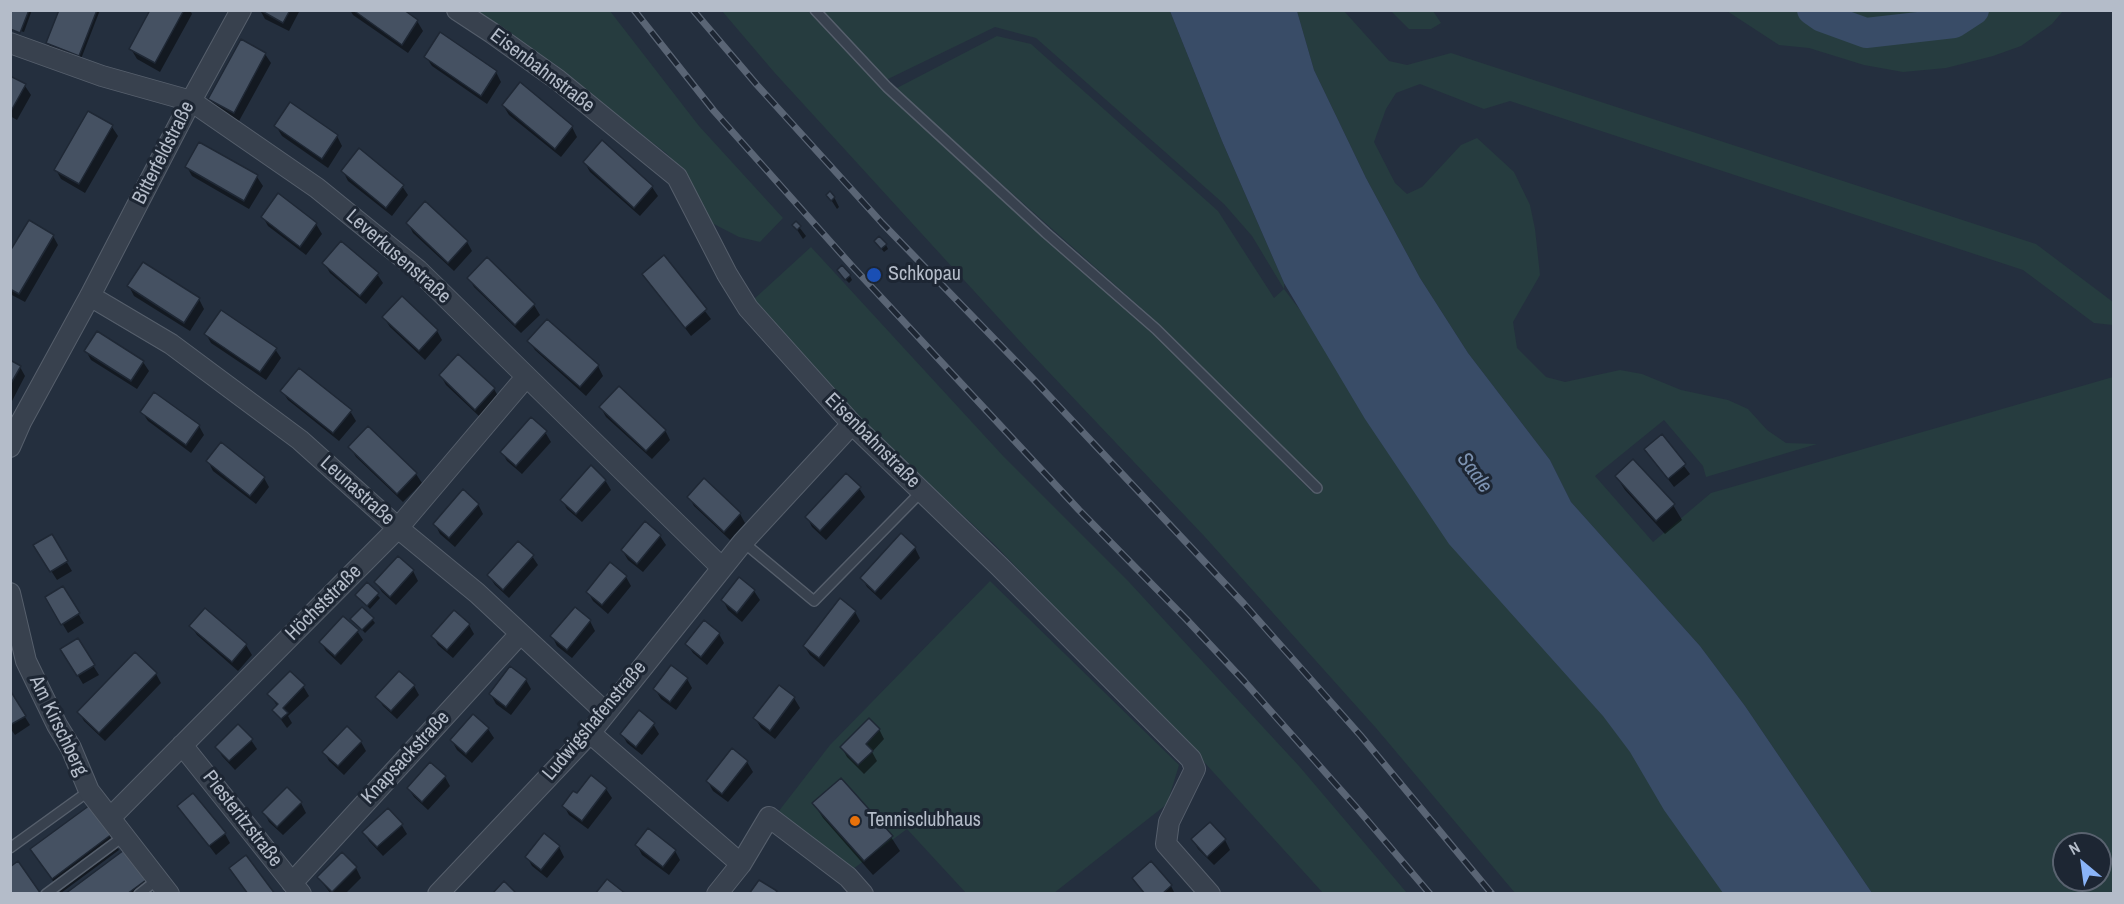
<!DOCTYPE html>
<html>
<head>
<meta charset="utf-8">
<style>
  body { margin:0 }
  #map { position:relative; width:2124px; height:904px; overflow:hidden; background:#242f3e; font-family:"Archivo Narrow",sans-serif }
  canvas { display:block }
  .frame { position:absolute; inset:0; border:12px solid #b4bcc9; pointer-events:none }
  .north { position:absolute; left:2052px; top:832px; width:60px; height:60px; box-sizing:border-box; background:#1d2633; border:2px solid #59626f; border-radius:50%; rotate:331deg; font-size:16px; font-weight:700; line-height:24px; text-align:center; color:#b4bcc9 }
  .north::after { content:''; display:block; margin:auto; width:21px; height:27px; background:#8ab4f8; clip-path:polygon(50% 0,100% 100%,50% 72%,0 100%) }
</style>
</head>
<body>
<div id="map">
<canvas width="2124" height="904"></canvas>
<div class="frame"></div>
<div class="north">N</div>
</div>
<script>
const ctx = document.querySelector('canvas').getContext('2d');
ctx.lineJoin = 'round';
function fillPath(path, color) {
  ctx.fillStyle = color;
  ctx.fill(path, 'evenodd');
}
function shape(rows) {
  const path = new Path2D();
  for (const r of rows) {
    path.moveTo(r[0], r[1]);
    for (let i = 2; i < r.length; i += 2) path.lineTo(r[i], r[i + 1]);
  }
  return path;
}
function strokePath(path, color, width, dash) {
  ctx.strokeStyle = color;
  ctx.lineWidth = width;
  ctx.lineCap = dash ? 'butt' : 'round';
  ctx.setLineDash(dash || []);
  ctx.stroke(path);
}
function write(font, color, halo, rows, align = 'center') {
  ctx.font = font + ' "Archivo Narrow",sans-serif';
  ctx.lineWidth = 6;
  ctx.setLineDash([]);
  ctx.textBaseline = 'middle';
  ctx.strokeStyle = halo;
  ctx.fillStyle = color;
  for (const [text, x, y, turn = 0] of rows) {
    ctx.save();
    ctx.translate(x, y);
    ctx.rotate((+turn || 0) * Math.PI / 180);
    ctx.textAlign = isNaN(turn) ? turn : align;
    if (halo) ctx.strokeText(text, 0, 0);
    ctx.fillText(text, 0, 0);
    ctx.restore();
  }
}
fillPath(shape([
  [473,11,610,11,699,126,783,218,760,242,739,237,708,221,679,166,666,153,509,34],
  [722,11,808,11,876,83,1149,329,1312,492,1319,485,1160,325,895,89,997,36,1031,44,1218,211,1274,298,1284,289,1252,236,1224,204,1036,38,995,27,886,80,821,11,1170,11,1222,141,1284,283,1284,289,1612,722,1729,893,1515,893,1376,728,1205,537,1027,349,774,72],
  [1297,11,1344,11,1389,61,1407,65,1451,53,2036,244,2113,302,2113,325,2094,323,2023,270,1510,101,1484,109,1420,84,1396,93,1386,109,1374,142,1395,183,1407,194,1422,187,1461,145,1477,138,1514,172,1530,205,1535,229,1540,275,1513,322,1517,348,1546,377,1565,382,1620,370,1642,374,1681,390,1728,400,1748,409,1767,430,1786,443,1817,444,1706,477,1703,466,1664,420,1595,476,1653,542,1711,493,2113,377,2113,893,1872,893,1745,706,1700,646,1571,502,1550,460,1468,353,1420,278,1366,178,1314,70],
  [2064,844,2100,844,2100,880,2064,880],
  [1391,11,1433,11,1441,23,1431,29,1409,29],
  [1727,11,2063,10,2063,11,2052,24,2021,46,1993,56,1946,68,1903,72,1864,65,1809,48,1779,45],
  [811,247,1004,457,1129,582,1299,766,1407,893,1323,893,1195,752,994,544,880,439,802,358,753,300],
  [990,581,1179,765,1167,804,1054,893,966,893,907,829,849,872,775,816,830,745]
]), '#263c3f');
fillPath(shape([
  [1170,11,1297,11,1314,70,1366,178,1420,278,1468,353,1550,460,1571,502,1700,646,1745,706,1872,893,1723,893,1664,810,1630,752,1603,716,1449,544,1365,419,1284,283,1222,141]
]), '#394c67');
fillPath(shape([
  [10,10,32,10,24,32,10,28],
  [61,10,100,10,81,59,50,47,48,43],
  [152,10,190,10,192,14,160,72,137,59,131,49],
  [260,10,300,10,289,31,265,19],
  [350,10,402,10,417,21,423,31,408,53,353,15],
  [265,54,271,63,239,121,215,108,210,99],
  [426,57,496,72,501,82,487,104,432,66],
  [10,77,25,86,31,95,17,120,10,116],
  [503,105,572,127,577,137,561,157,509,115],
  [89,113,112,127,118,136,85,193,61,179,56,170],
  [276,126,337,136,342,146,328,168,282,136],
  [200,144,257,177,263,186,249,209,192,176,187,167],
  [585,163,652,187,658,196,640,216,590,172],
  [343,171,402,186,408,195,392,216,348,181],
  [278,195,316,224,322,234,306,255,268,226,263,217],
  [828,195,834,197,839,207,837,209],
  [408,223,467,242,472,251,454,271,413,233],
  [796,223,806,236,803,239,794,225],
  [53,236,58,245,25,302,10,294,10,254],
  [875,241,886,245,888,249,884,252],
  [664,258,711,319,691,336,644,274],
  [488,259,534,305,540,315,521,333,474,287,469,278],
  [324,263,377,274,383,283,366,304,330,273],
  [841,275,850,276,852,280,849,283],
  [129,286,199,299,204,309,190,331,134,296],
  [384,318,437,331,442,340,425,360,390,327],
  [547,321,598,366,603,376,586,396,535,350,529,341],
  [206,334,275,349,281,358,266,380,211,343],
  [86,351,143,362,149,371,137,389,91,360],
  [10,362,20,367,25,376,12,401],
  [441,376,494,389,499,398,481,418,446,385],
  [282,391,350,411,356,421,339,441,288,400],
  [601,408,665,430,670,440,652,459,606,417],
  [142,412,199,426,204,435,191,453,148,421],
  [545,432,551,442,522,474,507,461,502,452],
  [1662,437,1690,474,1674,487,1646,450],
  [350,447,416,474,422,483,403,502,356,457],
  [208,461,264,478,269,487,256,504,213,471],
  [1616,476,1673,505,1682,520,1665,534,1625,490],
  [605,480,611,490,582,522,567,509,562,500],
  [704,480,740,514,745,523,730,540,694,506,689,497],
  [859,488,865,497,826,540,812,527,807,517],
  [478,504,483,514,455,547,440,534,435,524],
  [901,535,915,548,920,558,881,600,867,587,862,578],
  [51,536,72,571,57,580,35,546],
  [660,536,666,545,643,572,628,560,622,550],
  [532,556,538,565,509,598,495,585,489,576],
  [413,571,418,581,396,605,382,592,376,583],
  [626,577,631,586,608,614,593,601,588,592],
  [367,584,380,598,370,609,357,595],
  [62,588,84,623,68,633,47,598],
  [754,591,760,600,742,622,728,610,723,600],
  [205,610,246,645,252,655,238,671,197,635,191,626],
  [855,612,860,621,824,667,810,655,804,646],
  [352,619,372,619,375,623,365,633],
  [590,621,595,631,572,658,557,646,552,636],
  [469,625,474,634,453,658,438,645,433,636],
  [357,631,363,640,341,665,326,651,321,642],
  [719,634,724,643,707,665,693,653,687,644],
  [77,640,99,675,83,684,62,649],
  [156,674,161,683,105,741,84,721,79,712],
  [687,679,692,688,676,710,661,699,655,689],
  [526,680,531,689,511,715,496,704,491,695],
  [303,686,309,696,288,716,292,723,287,728,274,710,278,707,269,694],
  [414,686,419,695,397,719,383,706,377,697],
  [779,687,794,698,800,708,775,739,761,728,755,718],
  [10,693,30,725,15,735,10,728],
  [653,724,659,734,642,755,627,743,622,734],
  [488,729,494,738,472,763,457,750,452,741],
  [879,729,884,739,872,752,877,761,864,774,847,757,842,748],
  [251,740,257,749,235,770,222,756,217,747],
  [361,742,366,751,344,775,329,761,324,752],
  [732,751,747,762,753,772,728,802,713,791,708,782],
  [445,777,450,786,428,810,414,797,408,788],
  [591,777,606,789,612,798,588,829,569,815,564,806,577,795],
  [301,803,306,813,283,835,269,822,264,812],
  [814,804,891,837,900,851,873,875,823,818],
  [179,806,225,834,230,843,216,855],
  [90,807,119,850,61,893,32,850],
  [401,824,407,834,383,856,369,841,364,832],
  [1210,824,1225,840,1230,850,1214,865,1198,849,1193,840],
  [637,845,675,851,680,860,669,875,642,855],
  [559,847,564,857,547,878,532,866,527,857],
  [356,868,361,878,345,894,331,894,318,877],
  [1134,879,1171,886,1175,894,1144,894],
  [145,881,152,894,68,894]
]), '#0007');
strokePath(shape([
  [1812,10,1822,17,1866,33,1954,23,1974,10]
]), '#394c67', 30);
const building = shape([
  [10,10,29,10,20,33,10,29,10,10],
  [59,10,97,10,79,56,46,43,59,10],
  [150,10,184,10,155,63,129,49,150,10],
  [260,10,290,10,283,23,260,10],
  [353,10,404,10,418,20,402,45,353,10],
  [440,32,497,71,481,96,424,57,440,32],
  [241,39,266,53,234,113,208,99,241,39],
  [10,76,26,84,11,111,10,111,10,76],
  [520,82,573,126,555,149,502,105,520,82],
  [290,102,338,135,322,159,274,126,290,102],
  [88,111,113,125,79,184,54,170,88,111],
  [602,140,653,186,634,208,583,162,602,140],
  [199,142,258,175,244,201,185,167,199,142],
  [359,148,404,185,386,208,341,171,359,148],
  [830,191,835,197,831,201,826,195,830,191],
  [278,193,317,223,300,247,261,217,278,193],
  [425,201,468,241,448,263,406,223,425,201],
  [29,220,54,235,19,294,10,289,10,251,29,220],
  [796,221,801,226,797,230,792,225,796,221],
  [879,236,887,244,881,249,874,241,879,236],
  [341,241,379,273,360,296,322,263,341,241],
  [664,255,707,309,685,328,642,274,664,255],
  [487,257,535,304,515,325,467,278,487,257],
  [143,262,200,298,184,323,127,286,143,262],
  [842,265,851,275,845,280,837,270,842,265],
  [402,296,438,330,419,351,382,317,402,296],
  [221,310,277,348,260,372,204,334,221,310],
  [547,319,599,365,580,387,527,341,547,319],
  [97,331,144,361,131,381,84,351,97,331],
  [458,354,495,388,475,410,439,375,458,354],
  [10,360,21,366,10,385,10,360],
  [299,368,352,410,333,433,280,391,299,368],
  [619,386,666,430,646,451,599,407,619,386],
  [154,392,200,425,186,445,140,412,154,392],
  [531,417,547,431,516,466,500,452,531,417],
  [368,426,417,473,397,494,348,447,368,426],
  [1662,434,1686,464,1668,479,1644,449,1662,434],
  [221,442,265,477,250,496,206,461,221,442],
  [1633,459,1675,504,1656,521,1615,476,1633,459],
  [591,465,606,480,576,514,560,500,591,465],
  [846,473,861,487,820,531,805,517,846,473],
  [704,478,741,513,724,532,687,497,704,478],
  [463,489,479,504,449,538,433,524,463,489],
  [645,521,661,535,637,564,621,550,645,521],
  [901,533,916,547,875,592,860,578,901,533],
  [52,534,68,561,50,572,33,545,52,534],
  [518,541,534,555,503,590,487,575,518,541],
  [398,556,414,570,390,597,374,582,398,556],
  [610,562,627,576,602,605,586,592,610,562],
  [739,577,755,590,737,613,721,600,739,577],
  [367,582,379,593,367,606,355,595,367,582],
  [63,586,80,613,61,625,45,597,63,586],
  [840,598,856,611,819,658,803,646,840,598],
  [362,607,374,618,362,630,350,619,362,607],
  [575,607,591,620,567,650,550,636,575,607],
  [205,608,247,644,232,662,189,626,205,608],
  [454,610,470,624,447,650,431,636,454,610],
  [343,616,359,630,335,656,319,642,343,616],
  [704,620,720,633,701,657,685,644,704,620],
  [78,638,95,665,77,676,60,649,78,638],
  [135,652,157,673,99,733,77,712,135,652],
  [671,665,688,678,670,702,653,689,671,665],
  [510,666,527,679,506,707,489,694,510,666],
  [290,671,305,685,283,708,288,713,281,719,272,710,278,704,267,694,290,671],
  [399,671,415,685,391,711,375,697,399,671],
  [779,685,795,697,770,731,753,718,779,685],
  [10,690,26,716,10,725,10,690],
  [639,710,655,723,636,747,620,734,639,710],
  [473,714,489,728,466,754,450,740,473,714],
  [869,718,880,729,866,744,873,751,858,765,840,747,869,718],
  [238,724,253,739,229,761,215,747,238,724],
  [347,726,362,741,338,766,322,752,347,726],
  [732,748,748,761,722,794,706,781,732,748],
  [430,762,446,776,422,802,407,788,430,762],
  [591,775,607,788,582,821,562,806,573,791,577,793,591,775],
  [841,778,893,836,864,861,812,803,841,778],
  [287,787,302,802,277,827,262,812,287,787],
  [193,793,226,833,209,846,177,806,193,793],
  [90,805,112,834,52,879,30,849,90,805],
  [388,808,403,824,377,847,362,832,388,808],
  [1210,822,1226,839,1207,857,1191,839,1210,822],
  [648,828,676,850,663,867,635,845,648,828],
  [544,833,560,846,541,870,525,857,544,833],
  [124,850,146,880,127,894,65,894,124,850],
  [342,852,357,867,332,892,317,877,342,852],
  [246,855,275,894,248,894,229,868,246,855],
  [18,861,41,894,10,894,10,867,18,861],
  [1151,861,1172,885,1162,894,1145,894,1132,878,1151,861],
  [607,879,626,894,595,894,607,879],
  [759,880,777,891,775,894,749,894,759,880],
  [504,881,517,894,492,894,504,881]
]);
fillPath(building, '#455162');
strokePath(building, '#1f2835', 1.5);
const service = shape([
  [815,10,887,87,1046,233,1156,329,1317,488],
  [743,542,814,601,922,491],
  [10,848,89,791],
  [46,894,124,836],
  [139,894,158,879]
]);
const minor = shape([
  [457,10,492,33,558,80,677,177,727,274,748,308,852,424,999,566,1191,759,1195,769,1169,822,1166,844,1210,894],
  [10,43,102,76,191,101,317,188,418,270,721,567],
  [90,296,171,344,300,440,398,528,477,593,605,712],
  [10,447,21,422,90,296,191,101,241,10],
  [10,593,26,661,57,725,71,748,89,791,169,894],
  [590,733,741,864],
  [182,745,301,894],
  [110,818,398,528,526,377],
  [292,883,520,634],
  [438,894,590,733,743,542,852,424],
  [717,894,741,864,769,817,848,877,863,894]
]);
strokePath(service, '#565f6c', 12);
strokePath(minor, '#565f6c', 22);
strokePath(service, '#38414e', 9);
strokePath(minor, '#38414e', 20);
const rail = shape([
  [634,10,714,111,852,266,1079,510,1187,620,1244,681,1356,807,1430,894],
  [693,10,757,85,882,223,1035,381,1244,604,1361,736,1492,894]
]);
strokePath(rail, '#5a6575', 7);
strokePath(rail, '#1d2633', 4.5, [14]);
for (const [x, y, r, color] of [
  [874,275,8,"#1a4fb4"],
  [855,821,6,"#e8710a"]
]) {
  const dot = new Path2D();
  dot.arc(x, y, r, 0, 2 * Math.PI);
  ctx.fillStyle = color;
  ctx.fill(dot);
  strokePath(dot, '#1d2633', 2);
}
write('20px', '#b4bcc9', '#1d2633', [
  ["Eisenbahnstraße",542,71,37],
  ["Bitterfeldstraße",164,153,-63],
  ["Leverkusenstraße",398,257,41],
  ["Eisenbahnstraße",872,441,45],
  ["Leunastraße",357,491,42],
  ["Höchststraße",324,603,-45],
  ["Ludwigshafenstraße",595,721,-50],
  ["Am Kirschberg",58,726,64],
  ["Knapsackstraße",406,758,-47],
  ["Piesteritzstraße",242,819,52]
]);
write('20px', '#b4bcc9', '#1d2633', [
  ["Schkopau",888,275],
  ["Tennisclubhaus",867,821]
], 'left');
write('italic 21px', '#7c92b1', '#1d2633', [
  ["Saale",1474,473,54]
]);
</script>
</body>
</html>
